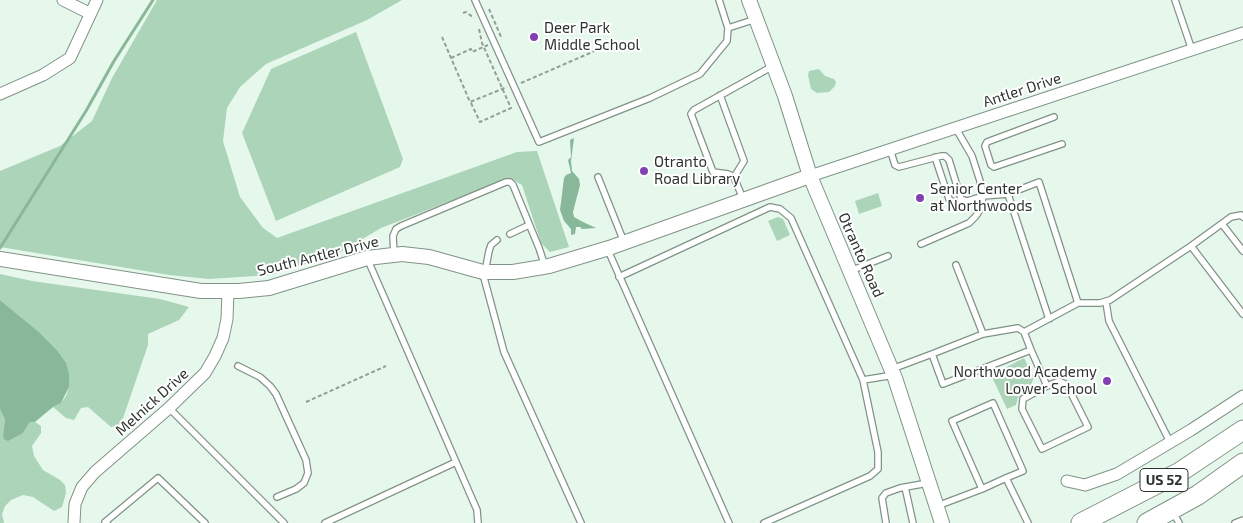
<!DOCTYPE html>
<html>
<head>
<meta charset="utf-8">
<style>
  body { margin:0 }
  canvas { display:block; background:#e6f8ec }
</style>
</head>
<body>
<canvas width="1243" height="523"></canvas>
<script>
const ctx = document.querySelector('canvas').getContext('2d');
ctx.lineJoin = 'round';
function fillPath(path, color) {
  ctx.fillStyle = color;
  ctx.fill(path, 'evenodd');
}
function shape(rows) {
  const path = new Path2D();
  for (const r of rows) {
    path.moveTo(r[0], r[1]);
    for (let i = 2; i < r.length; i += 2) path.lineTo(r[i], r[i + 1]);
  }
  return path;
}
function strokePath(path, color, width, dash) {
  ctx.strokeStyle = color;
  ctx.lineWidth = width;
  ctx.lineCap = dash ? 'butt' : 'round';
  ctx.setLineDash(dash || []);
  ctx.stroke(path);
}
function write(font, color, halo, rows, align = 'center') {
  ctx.font = font + ' "Exo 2",sans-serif';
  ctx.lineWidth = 4;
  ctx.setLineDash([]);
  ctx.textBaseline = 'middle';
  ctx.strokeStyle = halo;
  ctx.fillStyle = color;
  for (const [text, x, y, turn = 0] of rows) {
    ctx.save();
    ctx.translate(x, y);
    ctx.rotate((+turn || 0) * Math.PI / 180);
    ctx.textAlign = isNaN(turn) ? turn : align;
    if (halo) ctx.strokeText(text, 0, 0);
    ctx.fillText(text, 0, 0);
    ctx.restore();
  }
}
fillPath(shape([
  [157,0,402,0,367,20,266,64,240,87,227,108,223,141,240,197,263,228,277,238,517,152,537,151,569,247,550,252,541,243,522,185,510,178,381,228,339,253,271,275,209,279,169,275,0,247,0,171,60,146,92,121,112,78],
  [356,32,403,159,400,167,276,221,242,133,271,69],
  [819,69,825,76,834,79,836,82,835,86,829,92,817,93,811,89,808,75,809,71],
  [878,193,882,206,859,214,855,201],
  [778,217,783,219,790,235,777,241,768,221],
  [0,274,32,281,160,299,189,307,179,320,148,334,148,345,121,424,111,427,88,407,81,408,74,420,66,418,53,407,61,403,66,396,69,387,69,374,56,349,39,332,0,300],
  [1024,358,1034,378,1027,393,1018,397,1016,405,1007,409,991,375],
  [0,409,5,420,3,436,23,433,30,422,35,422,41,426,41,433,32,446,34,456,43,470,60,480,65,485,66,493,62,507,54,511,33,497,23,495,11,500,5,506,2,514,4,523,0,523]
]), '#abd4b9');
fillPath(shape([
  [574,138,571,161,572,171,579,179,580,185,573,212,574,217,581,221,596,228,582,229,580,227,576,227,575,234,571,235,571,229,564,221,560,210,564,178,566,175,571,173,568,160,571,157,570,140],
  [0,300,39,332,56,349,66,363,69,374,69,387,61,403,53,407,35,422,30,422,23,433,8,441,4,439,3,435,5,420,0,409]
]), '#88b899');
strokePath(shape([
  [0,248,86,111,114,61,153,0]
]), '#88b899', 3);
const service = shape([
  [475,0,539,142,650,98,700,74,727,41,728,28,719,0],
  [1175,0,1192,50],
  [728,28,756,19],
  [720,95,744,161,734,177],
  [1054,117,987,142,985,146,991,165,994,167,1062,144],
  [955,127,972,156,980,181,983,196,1008,194],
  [890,149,895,165,899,167,941,156,945,156,949,160,961,199,967,201,983,196,981,208,976,216,969,223,921,244],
  [935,157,949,199,955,203,966,201],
  [598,177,624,242],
  [743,199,734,177,728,174,713,172,691,114,694,110,773,66],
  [1222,224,1243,251],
  [510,234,529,225],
  [1191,246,1231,217,1241,215,1243,217],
  [607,248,729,523],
  [394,254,393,236,396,229,401,226,506,182,510,182,513,185,539,248,545,266],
  [367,258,477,510,478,523],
  [956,265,983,334],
  [850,271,888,256],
  [485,272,489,251,491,245,497,240],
  [483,274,504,352,581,523],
  [619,277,770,207,780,209,791,218,863,380,878,452,878,469,870,476,764,523],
  [1106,302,1109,321,1170,442],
  [1078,303,1100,303,1110,300,1191,246,1243,314],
  [1024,332,1078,303,1039,182,1008,194,1049,319],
  [1031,350,1047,386,1023,399,1022,409,1042,449,1088,427,1067,385,1059,381,1047,386],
  [238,366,260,377,270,386,276,394,306,460,308,473,304,483,296,489,277,497],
  [892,369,932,354,983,334,1018,328,1024,332,1031,350,943,384,932,354],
  [863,380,894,375],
  [169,408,284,523],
  [905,487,913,523],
  [982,489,952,421,993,403,1023,471,1006,478],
  [937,506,982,489,1006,478,1028,523],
  [1173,512,1179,523],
  [107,523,105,522,158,478,205,523],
  [325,523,456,462],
  [886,523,882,498,886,493,900,488,928,483],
  [1235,523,1243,520]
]);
const minor = shape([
  [63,0,89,13],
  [0,94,43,75,70,58,97,0],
  [810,176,1243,33],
  [1067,481,1085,485,1117,474,1191,430,1243,396],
  [74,523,75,504,82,487,95,472,169,408,205,373,215,356,223,338,227,319,228,291]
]);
const tertiary = shape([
  [749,0,785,96,810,176,895,378,942,523],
  [0,259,201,291,239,291,269,288,367,258,402,254,429,257,483,272,513,272,549,266,609,248,810,176]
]);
const trunk = shape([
  [1081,523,1180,472,1243,430],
  [1147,523,1198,495,1243,463]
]);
strokePath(service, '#829287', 8);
strokePath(minor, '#829287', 13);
strokePath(tertiary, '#829287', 16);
strokePath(trunk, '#829287', 21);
strokePath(shape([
  [489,9,502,39],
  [463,13,466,12,474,18],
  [442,37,470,102,507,87],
  [451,58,471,49,472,52,488,45],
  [521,83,597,50],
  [471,103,480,122,511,108,482,43,479,29],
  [306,402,386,366]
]), '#929f97', 2, [4, 2.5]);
strokePath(service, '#fff', 5.5);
strokePath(minor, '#fff', 11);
strokePath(tertiary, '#fff', 14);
strokePath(trunk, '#fff', 19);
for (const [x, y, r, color] of [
  [534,37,5,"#8140b4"],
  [644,171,5,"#8140b4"],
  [920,198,5,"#8140b4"],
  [1107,381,5,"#8140b4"]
]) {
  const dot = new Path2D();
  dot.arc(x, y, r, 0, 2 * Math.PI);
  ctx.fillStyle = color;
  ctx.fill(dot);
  strokePath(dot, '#fff', 2);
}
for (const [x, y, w] of [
  [1164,480,48]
]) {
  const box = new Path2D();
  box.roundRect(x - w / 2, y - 11.5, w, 23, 4);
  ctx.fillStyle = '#fff';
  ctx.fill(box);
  strokePath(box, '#2d3430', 1);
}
write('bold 14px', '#2d3430', null, [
  ["US 52",1164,480]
]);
write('15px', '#2d3430', '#fff', [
  ["Deer Park",544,28],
  ["Middle School",544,45],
  ["Otranto",654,162],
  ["Road Library",654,179],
  ["Senior Center",930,189],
  ["at Northwoods",930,206],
  ["Northwood Academy",1097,372,"right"],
  ["Lower School",1097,389,"right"]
], 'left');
write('15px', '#2d3430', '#fff', [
  ["Antler Drive",1022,90,-18],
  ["Otranto Road",861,255,66],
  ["South Antler Drive",318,256,-14],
  ["Melnick Drive",152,402,-42]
]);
</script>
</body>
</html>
